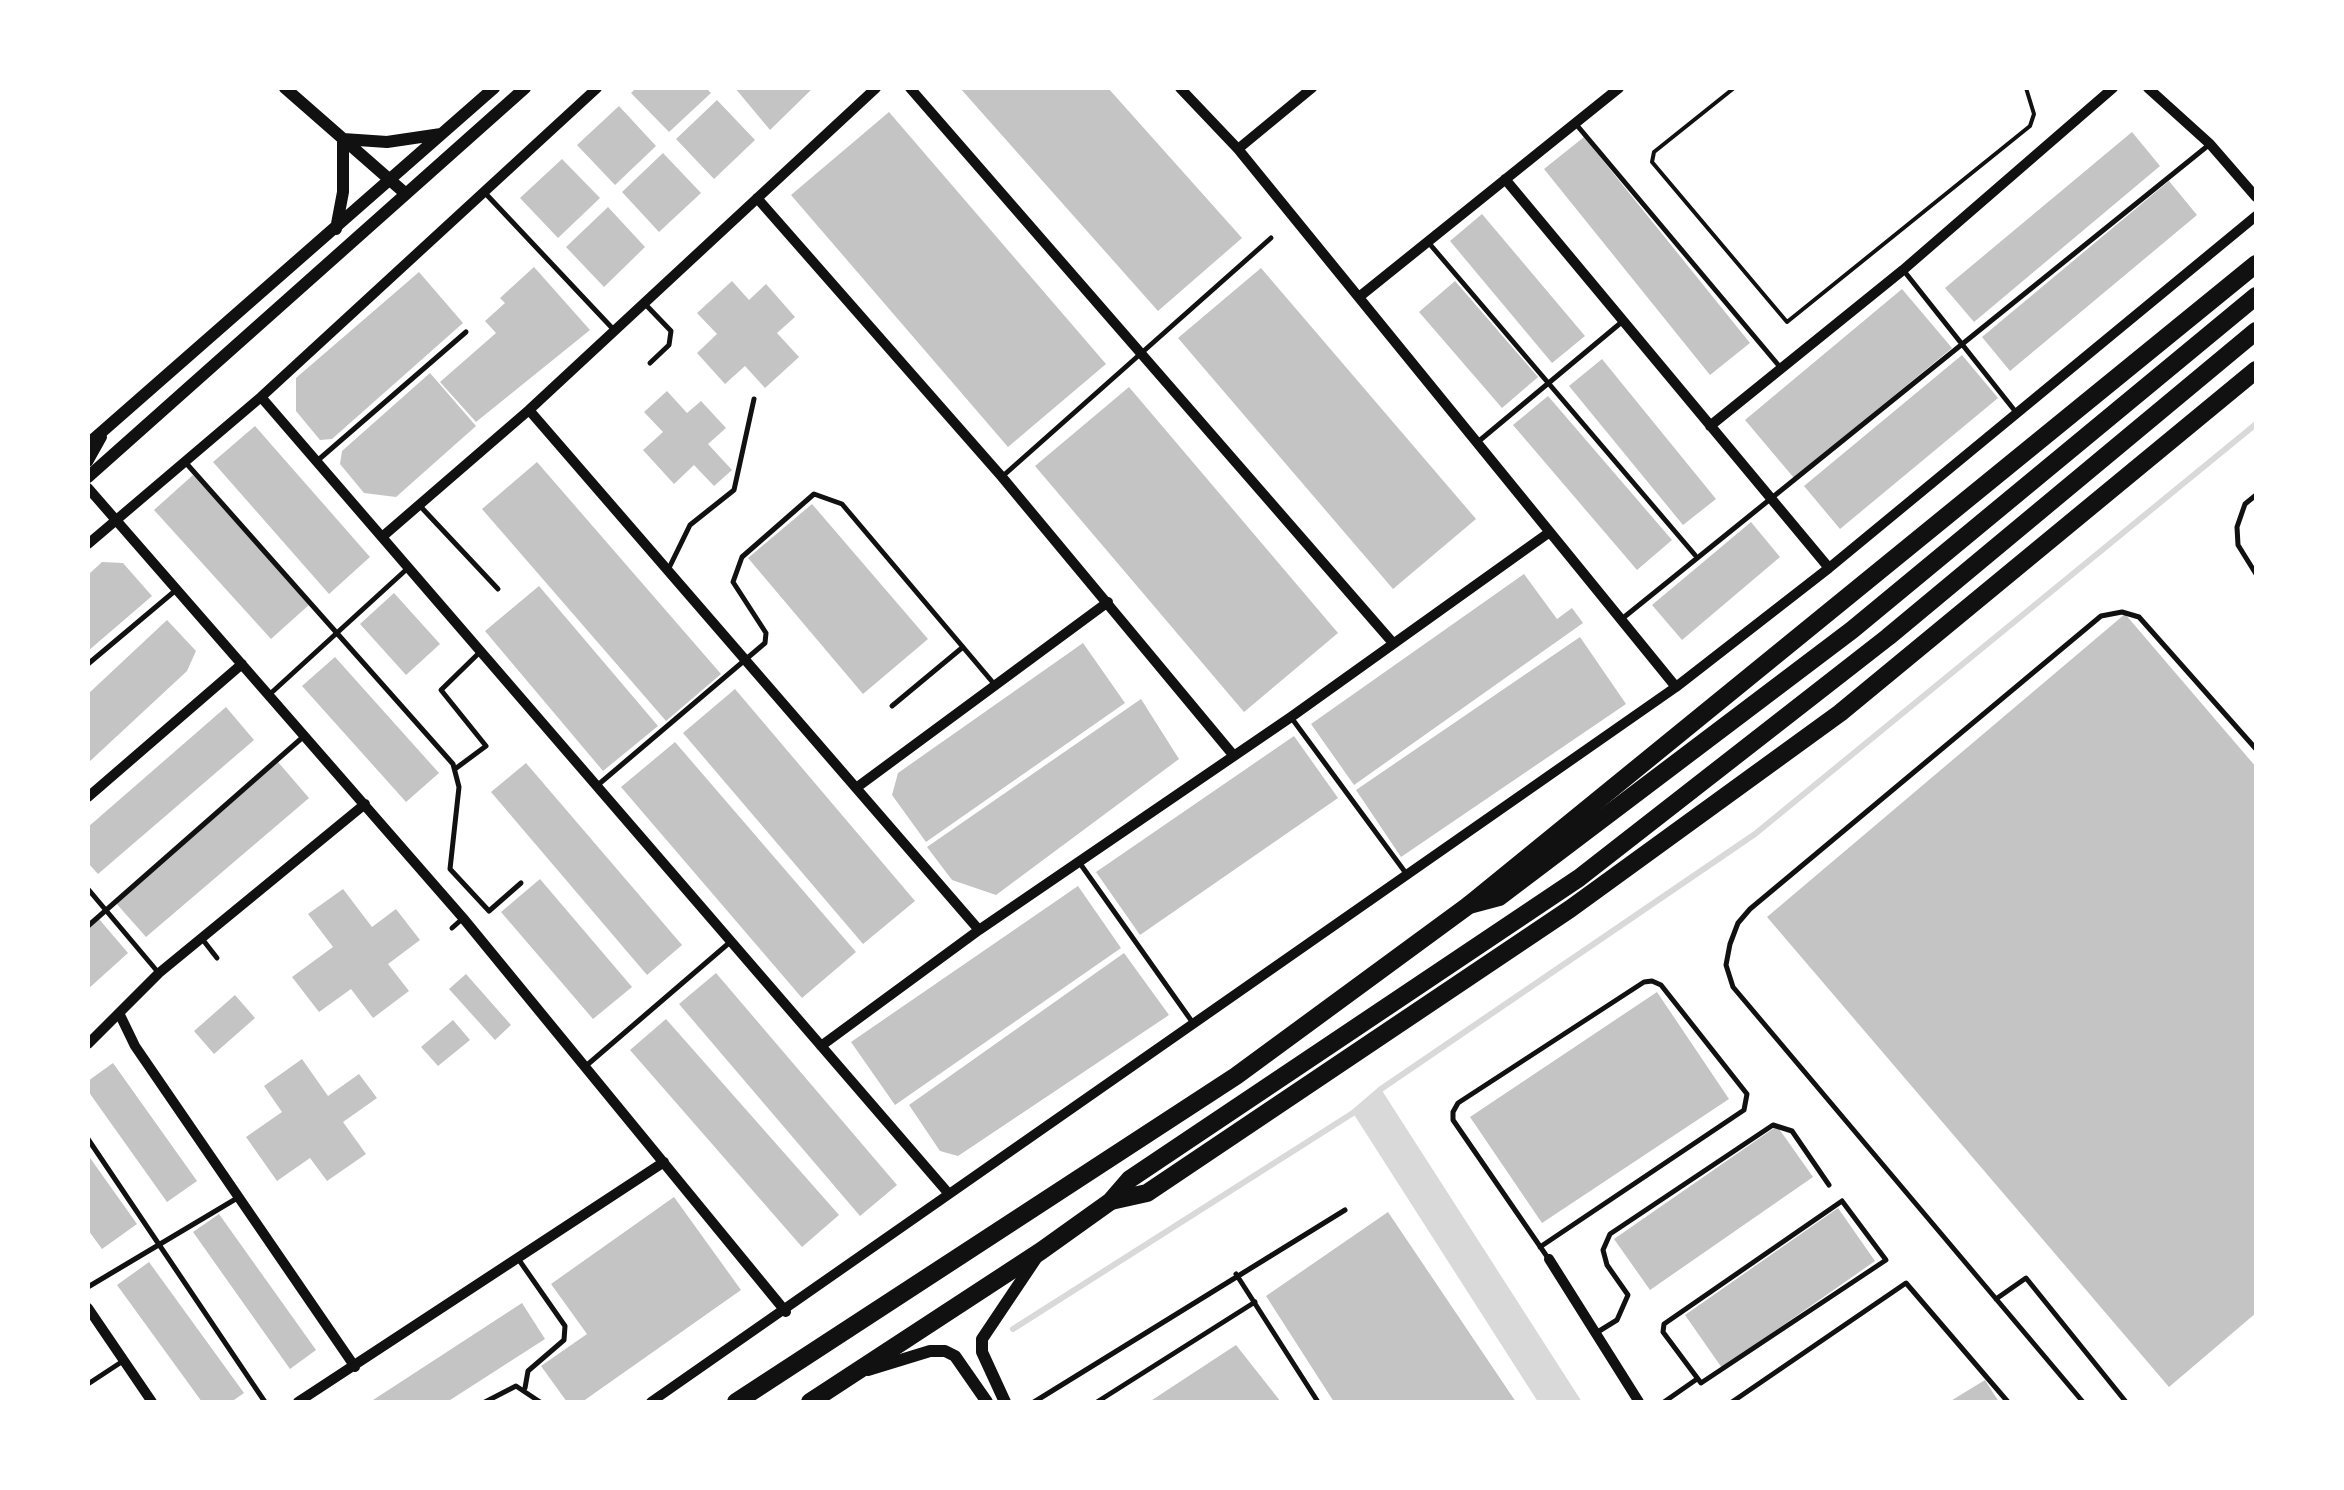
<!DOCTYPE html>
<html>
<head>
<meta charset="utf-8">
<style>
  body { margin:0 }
  #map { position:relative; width:2344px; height:1490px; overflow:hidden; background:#fff; font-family:Bitter,serif }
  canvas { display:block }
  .frame { position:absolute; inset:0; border:90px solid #fff; pointer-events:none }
</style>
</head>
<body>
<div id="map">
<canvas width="2344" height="1490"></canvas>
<div class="frame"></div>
</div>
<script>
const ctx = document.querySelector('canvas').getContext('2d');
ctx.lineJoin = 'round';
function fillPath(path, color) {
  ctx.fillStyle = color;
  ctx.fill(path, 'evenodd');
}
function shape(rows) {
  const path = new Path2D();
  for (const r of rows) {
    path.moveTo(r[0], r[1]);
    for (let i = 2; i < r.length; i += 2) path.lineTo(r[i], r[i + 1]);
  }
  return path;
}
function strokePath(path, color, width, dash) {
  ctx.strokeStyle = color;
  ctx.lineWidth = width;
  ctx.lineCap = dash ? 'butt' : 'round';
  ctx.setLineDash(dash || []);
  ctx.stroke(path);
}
fillPath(shape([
  [1381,1089,1582,1402,1538,1402,1353,1113]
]), '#d9d9d9');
strokePath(shape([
  [1013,1329,1353,1113,1381,1089,1755,834,2256,424]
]), '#d9d9d9', 6);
fillPath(shape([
  [636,88,706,88,711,93,669,132,631,93],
  [735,88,809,88,811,90,770,130],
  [960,88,1108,88,1242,238,1158,311],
  [717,100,755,140,714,179,676,139],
  [619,106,656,146,615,185,577,145],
  [889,112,1106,364,1008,447,791,195],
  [2132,132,2160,166,1974,322,1945,288],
  [1584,137,1750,343,1710,375,1544,169],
  [663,153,701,193,659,232,622,192],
  [562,159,600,198,558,238,520,198],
  [2169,181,2197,215,2010,371,1982,337],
  [608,207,645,247,604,287,566,247],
  [1482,214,1585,336,1552,363,1450,241],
  [534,267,590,330,476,422,440,382,496,333,485,321,505,303,500,298],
  [1261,268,1476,519,1393,589,1178,338],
  [419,272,463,323,332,439,320,440,296,411,296,378],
  [732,281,749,300,766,284,795,317,777,333,799,357,765,388,745,366,725,384,697,353,717,334,697,313],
  [1455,281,1538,377,1502,408,1419,312],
  [1902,289,1952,348,1794,478,1745,420],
  [1962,355,1998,398,1840,529,1804,486],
  [1602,359,1716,499,1683,525,1569,386],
  [430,373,476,426,396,497,364,493,340,464,342,451],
  [1129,387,1338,633,1244,712,1035,466],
  [667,391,687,413,701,401,726,428,708,444,732,470,714,486,694,465,674,484,643,450,663,432,644,412],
  [1548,396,1672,540,1637,570,1513,425],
  [255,426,370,557,329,594,213,462],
  [537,462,721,674,666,721,482,509],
  [193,475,310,604,271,639,154,510],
  [812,504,928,639,863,694,748,558],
  [1751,522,1780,557,1682,640,1652,605],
  [102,562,123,563,152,596,88,651,88,575],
  [1524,574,1557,619,1572,608,1583,623,1354,785,1311,724],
  [539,586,658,726,603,771,485,631],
  [394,593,440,644,406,675,360,624],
  [2125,614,2256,767,2256,1313,2169,1387,1767,917],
  [167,620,196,651,187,671,88,763,88,694],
  [1580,637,1626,704,1401,857,1356,790],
  [1083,643,1125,703,926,842,892,795,898,773],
  [335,657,439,773,406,802,302,686],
  [735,689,915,901,863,944,683,733],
  [1141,699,1179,759,996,895,952,880,927,847],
  [226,707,254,740,98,874,88,863,88,827],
  [1294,736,1338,798,1140,935,1096,872],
  [675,742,856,952,802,998,621,787],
  [278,762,309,798,146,937,115,902],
  [526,763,682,945,647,975,491,792],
  [540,879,632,987,593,1019,501,912],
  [1078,886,1121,948,895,1105,851,1042],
  [343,889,372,927,396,909,420,940,388,964,409,991,373,1018,351,989,319,1012,292,977,333,947,308,914],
  [99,919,128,953,88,989,88,929],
  [1124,953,1169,1015,958,1156,940,1151,909,1105],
  [716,973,897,1185,860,1216,679,1004],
  [466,974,511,1025,495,1040,449,989],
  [1657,992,1729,1099,1542,1223,1470,1117],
  [235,995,255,1018,214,1054,194,1031],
  [666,1019,839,1215,802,1247,630,1050],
  [453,1020,470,1040,438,1066,421,1047],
  [302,1059,328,1096,359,1074,377,1098,343,1122,366,1154,327,1181,310,1158,277,1181,246,1137,282,1112,264,1086],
  [113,1063,197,1181,167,1202,88,1091,88,1081],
  [1777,1126,1813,1177,1650,1290,1614,1239],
  [88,1155,137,1224,102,1249,88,1230],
  [674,1197,741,1290,582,1402,567,1402,541,1366,587,1334,551,1284],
  [1838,1208,1875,1261,1722,1368,1685,1315],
  [1388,1212,1516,1402,1334,1402,1266,1296],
  [219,1214,316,1350,290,1369,193,1232],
  [149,1262,244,1393,231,1402,202,1402,117,1285],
  [522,1303,545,1339,447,1402,370,1402],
  [1236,1345,1281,1402,1149,1402],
  [1985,1380,1999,1402,1949,1402]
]), '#c4c4c4');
strokePath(shape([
  [1734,88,1654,152,1652,162,1787,322,2030,126,2034,114,2026,88]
]), '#111', 4);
strokePath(shape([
  [1575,123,1780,367],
  [486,194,614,330],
  [1428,242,1695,555],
  [1904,271,2015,411],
  [646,305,671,331,669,345,650,363],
  [1479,441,1623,321],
  [317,461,466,332],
  [186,463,453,764,459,787,450,869,489,911,521,883],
  [1004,475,1271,238],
  [2256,495,2245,504,2237,527,2238,545,2256,574],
  [421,507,498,589],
  [669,568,690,525,734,490,754,399],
  [1623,618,2210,144],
  [88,664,176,590],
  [270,694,408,568],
  [892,706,963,647],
  [1293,720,1408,876],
  [455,769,486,746,441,690,480,652],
  [599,784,765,643,766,633,733,582,742,557,814,494,842,504,995,685],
  [1079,862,1193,1023],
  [88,889,157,971],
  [88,926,303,737],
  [452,928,461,920],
  [203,940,217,958],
  [587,1065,729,943],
  [88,1139,265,1402],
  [1842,1201,1886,1260,1701,1383,1663,1332,1664,1324,1842,1201],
  [1540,1247,1744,1110,1747,1094,1661,985,1652,981,1644,982,1458,1103,1453,1112,1453,1120,1548,1258],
  [519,1260,565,1326,564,1340,528,1371,525,1388],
  [1236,1274,1318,1402],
  [88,1287,239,1197],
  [1996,1299,2026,1278,2126,1402],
  [1596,1333,1617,1320,1628,1295,1607,1265,1603,1250,1610,1234,1773,1125,1792,1131,1829,1185],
  [88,1384,123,1361],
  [485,1402,516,1386,540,1402],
  [1034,1402,1345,1210],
  [1097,1402,1255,1302],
  [1664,1402,1697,1379],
  [1732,1402,1906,1283,2008,1402],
  [2083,1402,1733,987,1726,965,1730,944,1738,923,1750,909,2101,616,2122,612,2139,617,2256,749]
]), '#111', 5);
strokePath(shape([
  [910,88,1393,643],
  [1180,88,1238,149,1676,687],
  [2148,88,2210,144,2256,197],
  [1238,149,1312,88],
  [1505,179,1829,568],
  [757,198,1002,477,1234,756],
  [1359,297,1619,88],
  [261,397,949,1194],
  [529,410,979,930],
  [1710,426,1903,270,2113,88],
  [88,462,102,437],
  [88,488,463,918,786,1312],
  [382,537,529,410,876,88],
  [88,544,261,397,597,88],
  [856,788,1108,602],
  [88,797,242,664],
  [120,1015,135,1046,355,1367],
  [88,1044,159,973,365,804],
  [821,1046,979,930,1291,717,1547,534],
  [1549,1259,1639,1402],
  [88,1308,152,1402],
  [298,1402,664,1162],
  [651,1402,1676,687,1829,568,2256,216]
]), '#111', 10);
strokePath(shape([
  [285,88,406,194],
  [343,139,387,142,441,134],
  [336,229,343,192,343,139],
  [88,444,494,88],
  [88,477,525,88],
  [868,1370,930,1351,945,1351,955,1356,987,1402],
  [1005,1402,982,1352,982,1339,1037,1257]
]), '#111', 12);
strokePath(shape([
  [1469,905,2256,264],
  [1111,1201,1147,1193,1570,909,1840,713,2256,370]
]), '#111', 18);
strokePath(shape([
  [736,1402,1236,1076,1469,905,1499,897,1852,630,2256,296],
  [810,1402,1041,1251,1111,1201,1130,1179,1579,878,1888,637,2256,331]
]), '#111', 18);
</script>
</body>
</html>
